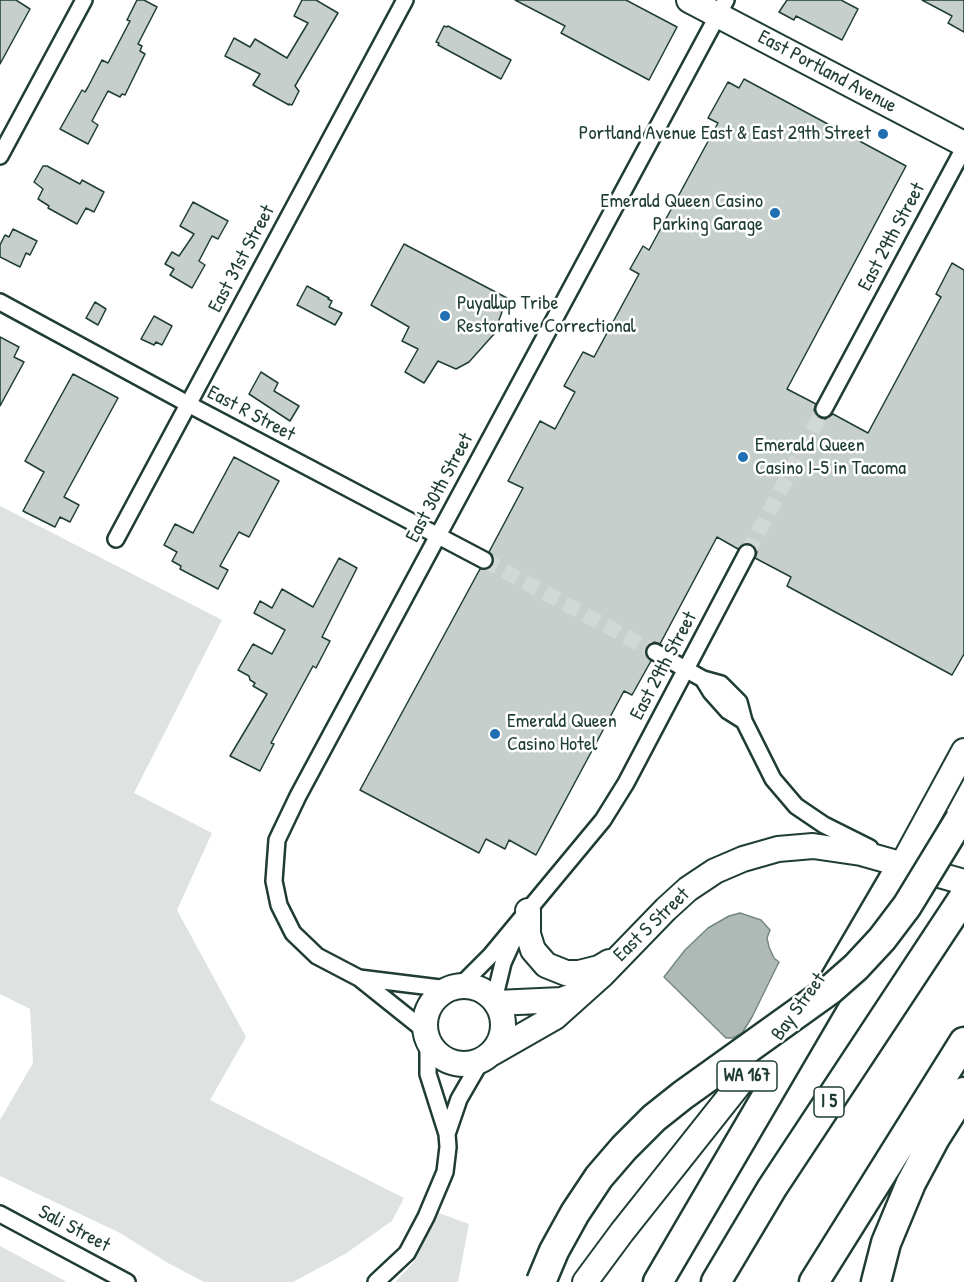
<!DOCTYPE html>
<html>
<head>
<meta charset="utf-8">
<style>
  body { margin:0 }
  canvas { display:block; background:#fff }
</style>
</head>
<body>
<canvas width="964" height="1282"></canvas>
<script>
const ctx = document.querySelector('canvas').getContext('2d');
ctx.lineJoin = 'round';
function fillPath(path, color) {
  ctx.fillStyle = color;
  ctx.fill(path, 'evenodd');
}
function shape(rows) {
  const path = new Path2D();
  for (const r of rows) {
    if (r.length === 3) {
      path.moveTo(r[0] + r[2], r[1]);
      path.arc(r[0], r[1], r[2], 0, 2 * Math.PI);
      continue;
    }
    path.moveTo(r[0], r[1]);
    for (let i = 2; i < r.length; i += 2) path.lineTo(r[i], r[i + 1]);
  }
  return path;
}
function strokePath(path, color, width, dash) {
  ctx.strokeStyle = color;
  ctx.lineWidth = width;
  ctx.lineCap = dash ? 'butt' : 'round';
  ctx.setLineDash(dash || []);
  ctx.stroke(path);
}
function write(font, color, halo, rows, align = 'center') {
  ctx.font = font + ' "Patrick Hand",sans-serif';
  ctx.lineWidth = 5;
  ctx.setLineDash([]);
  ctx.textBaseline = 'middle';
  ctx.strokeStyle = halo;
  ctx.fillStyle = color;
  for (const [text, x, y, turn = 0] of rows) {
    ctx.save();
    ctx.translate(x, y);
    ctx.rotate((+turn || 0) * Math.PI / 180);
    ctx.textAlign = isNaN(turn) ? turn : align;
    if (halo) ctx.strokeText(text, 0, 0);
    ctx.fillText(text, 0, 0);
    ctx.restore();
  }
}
fillPath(shape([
  [0,506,222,620,134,793,212,833,177,910,246,1037,210,1100,404,1198,392,1221,345,1254,293,1282,204,1282,168,1263,120,1233,0,1176,0,1120,33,1063,30,1009,0,994],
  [439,1213,469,1224,458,1282,395,1282,414,1262],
  [0,1246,67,1282,0,1282]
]), '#dee3e2');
const water = shape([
  [740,913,761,920,770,930,767,938,769,947,774,958,779,962,752,1017,742,1033,733,1038,726,1038,664,977,685,950,708,928,729,916,740,913]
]);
fillPath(water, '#afbab7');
strokePath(water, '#758883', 1.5);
const building = shape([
  [0,0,16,0,30,9,0,64,0,0],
  [137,0,144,0,157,7,138,44,142,46,140,51,145,54,125,95,122,94,120,97,108,91,92,121,98,125,88,144,60,129,82,90,85,92,88,87,102,60,108,63,130,21,127,20,137,0],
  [302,0,316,0,338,13,295,86,299,91,292,105,289,104,289,105,253,85,260,74,225,56,234,38,250,47,255,39,287,58,308,23,294,16,302,0],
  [515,0,626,0,677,27,649,80,561,33,565,26,515,0],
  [787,0,841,0,858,9,842,40,796,16,794,20,779,12,787,0],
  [922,0,964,0,964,32,948,23,952,16,922,0],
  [444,26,447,27,448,26,511,60,501,79,438,45,439,43,436,42,444,26],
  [744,79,906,166,787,389,816,404,814,410,819,417,825,419,833,414,868,433,941,297,936,294,952,263,964,270,964,654,952,675,787,586,791,577,755,558,757,552,752,545,746,543,738,549,717,537,660,644,654,642,647,647,645,653,651,661,632,695,624,691,536,855,509,840,505,849,486,839,479,853,360,790,480,569,489,568,493,564,492,555,489,552,523,488,508,481,540,421,555,429,575,392,564,386,583,352,594,357,639,274,630,269,643,246,649,250,718,123,708,118,728,82,739,88,744,79],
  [43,166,47,166,80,184,82,180,104,192,94,212,86,208,77,224,48,208,49,206,38,199,43,189,34,182,43,166],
  [193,202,228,221,218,239,212,236,199,261,205,265,192,288,170,275,174,269,165,264,172,252,179,256,194,234,180,226,193,202],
  [13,229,37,241,30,255,26,253,20,267,0,257,0,245,5,235,9,237,13,229],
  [404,244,507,298,494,334,469,362,456,369,438,361,424,383,405,372,418,349,402,341,409,327,371,305,404,244],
  [307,286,329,298,328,299,332,301,329,307,342,313,335,325,297,305,307,286],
  [95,302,106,309,98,325,86,318,95,302],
  [154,316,172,326,162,345,156,342,154,345,141,339,154,316],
  [0,337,19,347,14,357,24,362,0,406,0,337],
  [261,372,278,383,274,391,299,406,290,421,249,394,261,372],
  [73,374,118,398,64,497,79,505,70,522,60,517,55,527,23,511,44,472,25,461,73,374],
  [234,457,279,481,249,537,239,532,220,566,228,570,218,589,180,569,181,566,172,561,177,552,164,545,175,524,193,533,234,457],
  [339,558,357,568,322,637,330,641,316,668,313,666,271,743,274,744,260,771,230,756,267,694,253,686,255,683,250,680,249,676,238,670,253,644,272,654,285,630,254,613,260,601,272,608,282,589,313,607,339,558]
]);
fillPath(building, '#c7cfcc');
strokePath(building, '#1f3d34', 1.5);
strokePath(shape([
  [747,553,824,409],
  [484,560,655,652]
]), '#d2d8d6', 15, [15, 8]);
const minor = shape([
  [0,156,84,0],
  [0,302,188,404,484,560],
  [824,409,964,148],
  [116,539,405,0],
  [655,652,703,679,721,684,739,702,744,721,773,779,796,806,824,825,870,848],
  [703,679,711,692,728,711,744,721],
  [359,978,448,989],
  [460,986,491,955,603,820,626,783,747,553],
  [494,1000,503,963,517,932],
  [424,1030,359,978,317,956,293,933,279,905,274,881,277,840,298,796,726,0],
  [447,1134,459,1099,481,1061],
  [0,1214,127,1282],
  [376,1282,407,1253,426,1217,445,1172,448,1147,447,1134,428,1074,428,1042]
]);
const primary = shape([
  [689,0,964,144],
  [892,879,902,865,964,751],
  [528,911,528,934,533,950,546,965,566,973,579,973,599,968,609,962],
  [464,1025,39],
  [496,1003,562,1000,577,994],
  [492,1053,555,1017,603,974,666,909,688,889,715,871,743,859,778,849,813,846,861,853,964,882],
  [585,1282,622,1232,783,1029]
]);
const motorway = shape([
  [658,1282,902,865],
  [716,1282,772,1188,964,897],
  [814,1282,964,1042],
  [876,1282,886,1243,911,1183,935,1138,964,1092]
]);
strokePath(minor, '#1f3d34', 20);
strokePath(primary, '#1f3d34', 28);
strokePath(motorway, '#1f3d34', 33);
strokePath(minor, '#fff', 15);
strokePath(primary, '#fff', 24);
strokePath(motorway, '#fff', 28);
const motorwayBridge = shape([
  [541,1282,554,1251,575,1213,599,1177,624,1148,654,1118,683,1095,831,989,856,967,882,939,907,906,960,819]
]);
strokePath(motorwayBridge, '#1f3d34', 33, []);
strokePath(motorwayBridge, '#fff', 28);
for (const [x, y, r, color] of [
  [883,134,6,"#1f6fb2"],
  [775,213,6,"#1f6fb2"],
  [445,316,6,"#1f6fb2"],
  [743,457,6,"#1f6fb2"],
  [495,734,6,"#1f6fb2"]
]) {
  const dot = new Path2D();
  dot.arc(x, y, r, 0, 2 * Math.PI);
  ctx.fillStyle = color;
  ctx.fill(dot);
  strokePath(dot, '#fff', 2);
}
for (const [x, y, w] of [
  [747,1076,60],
  [829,1102,30]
]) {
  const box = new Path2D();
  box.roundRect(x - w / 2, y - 15, w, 30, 4.5);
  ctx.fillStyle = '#fff';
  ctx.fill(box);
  strokePath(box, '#1f3d34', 1.5);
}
write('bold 18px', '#1f3d34', null, [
  ["WA 167",747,1076],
  ["I 5",829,1102]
]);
write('20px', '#1f3d34', '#fff', [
  ["East Portland Avenue",827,72,28],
  ["East 29th Street",892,237,-62],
  ["East 31st Street",242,259,-62],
  ["East R Street",251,414,28],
  ["East 30th Street",440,488,-62],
  ["East 29th Street",664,666,-62],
  ["East S Street",652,925,-44],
  ["Bay Street",799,1007,-54],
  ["Sali Street",74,1229,28]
]);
write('20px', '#1f3d34', '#fff', [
  ["Portland Avenue East & East 29th Street",871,134,"right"],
  ["Emerald Queen Casino",763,202,"right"],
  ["Parking Garage",763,225,"right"],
  ["Puyallup Tribe",457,304],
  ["Restorative Correctional",457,327],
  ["Emerald Queen",755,446],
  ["Casino I-5 in Tacoma",755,469],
  ["Emerald Queen",507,722],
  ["Casino Hotel",507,745]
], 'left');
</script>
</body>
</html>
